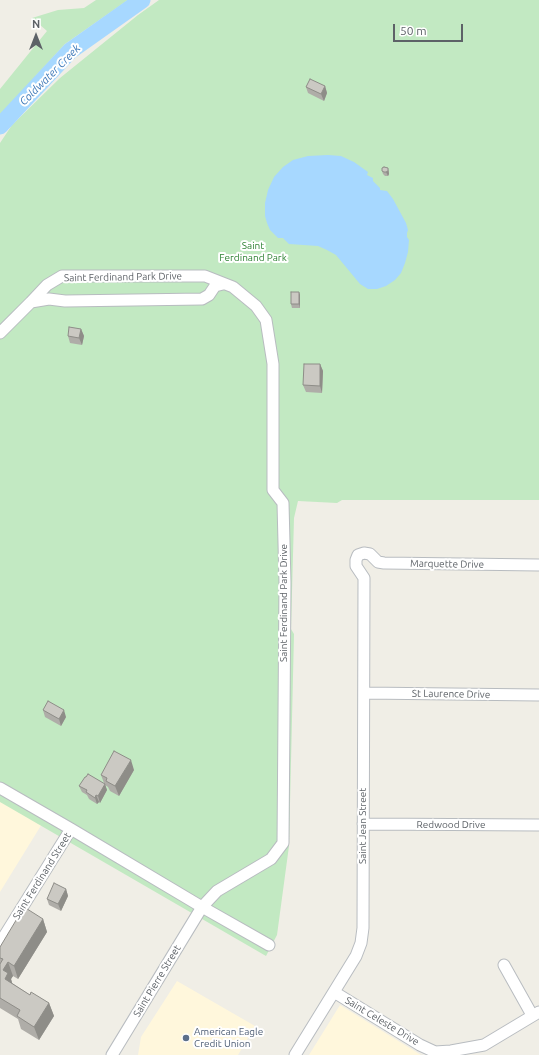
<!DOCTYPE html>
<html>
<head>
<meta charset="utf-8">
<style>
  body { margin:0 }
  #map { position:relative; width:539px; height:1055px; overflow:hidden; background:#f0eee6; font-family:Ubuntu,sans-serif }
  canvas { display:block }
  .north { position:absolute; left:16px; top:16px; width:40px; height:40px; -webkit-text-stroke:3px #fff; paint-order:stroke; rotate:0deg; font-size:11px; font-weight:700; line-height:16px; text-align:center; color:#5d6267 }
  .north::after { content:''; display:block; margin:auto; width:14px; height:18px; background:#5d6267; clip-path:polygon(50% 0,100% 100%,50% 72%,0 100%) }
  .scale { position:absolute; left:393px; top:24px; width:70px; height:18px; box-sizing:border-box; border:2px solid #5d6267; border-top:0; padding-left:5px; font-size:12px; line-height:14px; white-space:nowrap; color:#5d6267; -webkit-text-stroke:3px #fff; paint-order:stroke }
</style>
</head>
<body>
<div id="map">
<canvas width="539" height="1055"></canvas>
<div class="north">N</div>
<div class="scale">50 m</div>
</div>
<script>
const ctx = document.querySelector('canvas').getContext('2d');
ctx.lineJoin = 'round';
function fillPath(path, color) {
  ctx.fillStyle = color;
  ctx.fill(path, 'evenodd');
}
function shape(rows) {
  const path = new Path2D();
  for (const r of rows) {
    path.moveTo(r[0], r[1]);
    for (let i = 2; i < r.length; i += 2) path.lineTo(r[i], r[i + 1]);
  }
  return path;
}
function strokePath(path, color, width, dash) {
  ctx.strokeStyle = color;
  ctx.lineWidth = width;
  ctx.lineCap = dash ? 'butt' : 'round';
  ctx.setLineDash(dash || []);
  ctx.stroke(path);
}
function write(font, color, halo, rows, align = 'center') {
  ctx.font = font + ' Ubuntu,sans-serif';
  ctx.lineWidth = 4;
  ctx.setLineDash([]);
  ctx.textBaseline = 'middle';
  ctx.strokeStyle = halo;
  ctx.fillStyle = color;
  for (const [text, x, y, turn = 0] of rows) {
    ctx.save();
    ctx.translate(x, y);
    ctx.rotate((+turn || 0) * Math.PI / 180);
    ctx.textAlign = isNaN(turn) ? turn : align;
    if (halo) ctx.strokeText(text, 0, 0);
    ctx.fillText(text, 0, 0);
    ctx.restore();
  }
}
fillPath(shape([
  [0,793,45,819,0,892],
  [177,981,255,1026,238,1055,138,1055,141,1037],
  [340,1005,421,1055,309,1055]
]), '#fff7dc');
fillPath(shape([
  [96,0,128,0,65,44,0,115,0,89,47,31,32,18,58,10,84,8],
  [159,0,539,0,539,500,342,500,337,503,298,501,294,518,291,629,294,634,289,846,277,935,266,956,0,802,0,143,12,125,60,78,138,15]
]), '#c2e9c2');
fillPath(shape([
  [328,155,341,156,354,162,368,172,367,175,373,178,373,181,380,188,380,190,387,191,393,199,406,223,408,230,407,233,407,237,409,240,408,252,405,263,401,273,395,280,386,286,377,289,368,289,360,284,336,255,327,250,318,246,289,244,283,238,278,238,270,230,267,223,265,216,265,203,268,190,274,177,283,167,293,160,308,156]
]), '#a7d8ff');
strokePath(shape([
  [0,126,70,51,142,0]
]), '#a7d8ff', 17);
const minor = shape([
  [31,302,49,299,65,301,202,299,209,295,215,286,223,284],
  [0,333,31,302,47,285,62,276,205,276,233,287,256,306,266,320,273,364,273,490,283,503,285,583,283,843,271,859,217,891,202,907,112,1055],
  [364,693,539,695],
  [0,788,71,829,202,907,269,945],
  [363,824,539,825],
  [0,943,71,829],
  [504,965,532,1015],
  [334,992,420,1045,435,1052,451,1051,484,1045,539,1012],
  [295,1055,356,956,361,943,363,928,364,578,356,566,356,560,358,555,364,553,370,554,378,562,384,563,539,565]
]);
strokePath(minor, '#b8bcc0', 13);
strokePath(minor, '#fff', 11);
fillPath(shape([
  [325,86,327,93,324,101,308,93,306,87],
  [382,171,389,171,389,174,388,176,385,176,383,174],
  [299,292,300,295,300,308,292,308,291,304],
  [81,329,84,336,82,345,70,343,68,336],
  [320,364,323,371,322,393,306,392,303,385],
  [43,710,66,717,61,726,45,717],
  [134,770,119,796,110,791,108,787,105,785,107,790,100,803,99,802,97,804,89,799,87,795,82,792,79,786,104,783,101,775],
  [66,889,68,896,61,911,49,905,47,899],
  [43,919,47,932,18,979,13,976,11,979,12,983,30,995,49,1003,54,1016,39,1040,21,1029,18,1019,0,1008,0,947]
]), '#afada8');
fillPath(shape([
  [325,86,327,93,324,101,321,94],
  [388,168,389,174,388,176,386,172],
  [299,292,300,295,300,308,299,304],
  [81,329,84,336,82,345,79,338],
  [320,364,323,371,322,393,320,386],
  [64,710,66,717,61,726,59,719],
  [131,760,134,770,119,796,115,786],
  [105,784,107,790,100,803,98,796],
  [96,795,99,802,97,804,95,798],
  [66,889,68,896,61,911,58,904],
  [43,919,47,932,18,979,14,966],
  [8,962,13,976,11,979,13,986,5,979,3,970],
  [49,1003,54,1016,39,1040,34,1027]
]), '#8e8d88');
const building = shape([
  [310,79,325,86,321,94,306,87,310,79],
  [384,167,388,168,388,171,386,172,384,172,382,171,382,168,384,167],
  [291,292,299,292,299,304,291,304,291,292],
  [69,327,81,329,79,338,68,336,69,327],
  [304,364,320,364,320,386,303,385,304,364],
  [48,701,64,710,59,719,43,710,48,701],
  [114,751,131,760,115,786,106,781,107,778,101,775,114,751],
  [88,774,105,784,98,796,96,795,95,798,86,792,87,790,79,786,85,777,86,777,88,774],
  [54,883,66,889,58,904,47,899,54,883],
  [24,907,43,919,14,966,8,962,3,970,8,973,5,979,30,995,31,992,49,1003,34,1027,17,1016,20,1010,0,998,0,964,3,959,0,958,0,947,24,907]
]);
fillPath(building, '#cbc9c3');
strokePath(building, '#8e8d88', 1);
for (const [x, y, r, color] of [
  [186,1038,4,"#5c6f8a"]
]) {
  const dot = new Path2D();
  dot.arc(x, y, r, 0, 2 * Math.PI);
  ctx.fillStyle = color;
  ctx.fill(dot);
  strokePath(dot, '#fff', 1.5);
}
write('10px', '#308235', '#fff', [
  ["Saint",253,246],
  ["Ferdinand Park",253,258]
]);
write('10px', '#5d6267', '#fff', [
  ["Saint Ferdinand Park Drive",123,277,-1],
  ["Marquette Drive",447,564,1],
  ["Saint Ferdinand Park Drive",284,603,-90],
  ["St Laurence Drive",451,694,1],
  ["Redwood Drive",451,825],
  ["Saint Jean Street",363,826,-90],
  ["Saint Ferdinand Street",42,876,-58],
  ["Saint Pierre Street",157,981,-59],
  ["Saint Celeste Drive",382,1021,31]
]);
write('10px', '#4e5e75', '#fff', [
  ["American Eagle",194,1032],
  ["Credit Union",194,1044]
], 'left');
write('italic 11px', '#3e78b7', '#fff', [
  ["Coldwater Creek",50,75,-45]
]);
</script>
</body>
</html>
